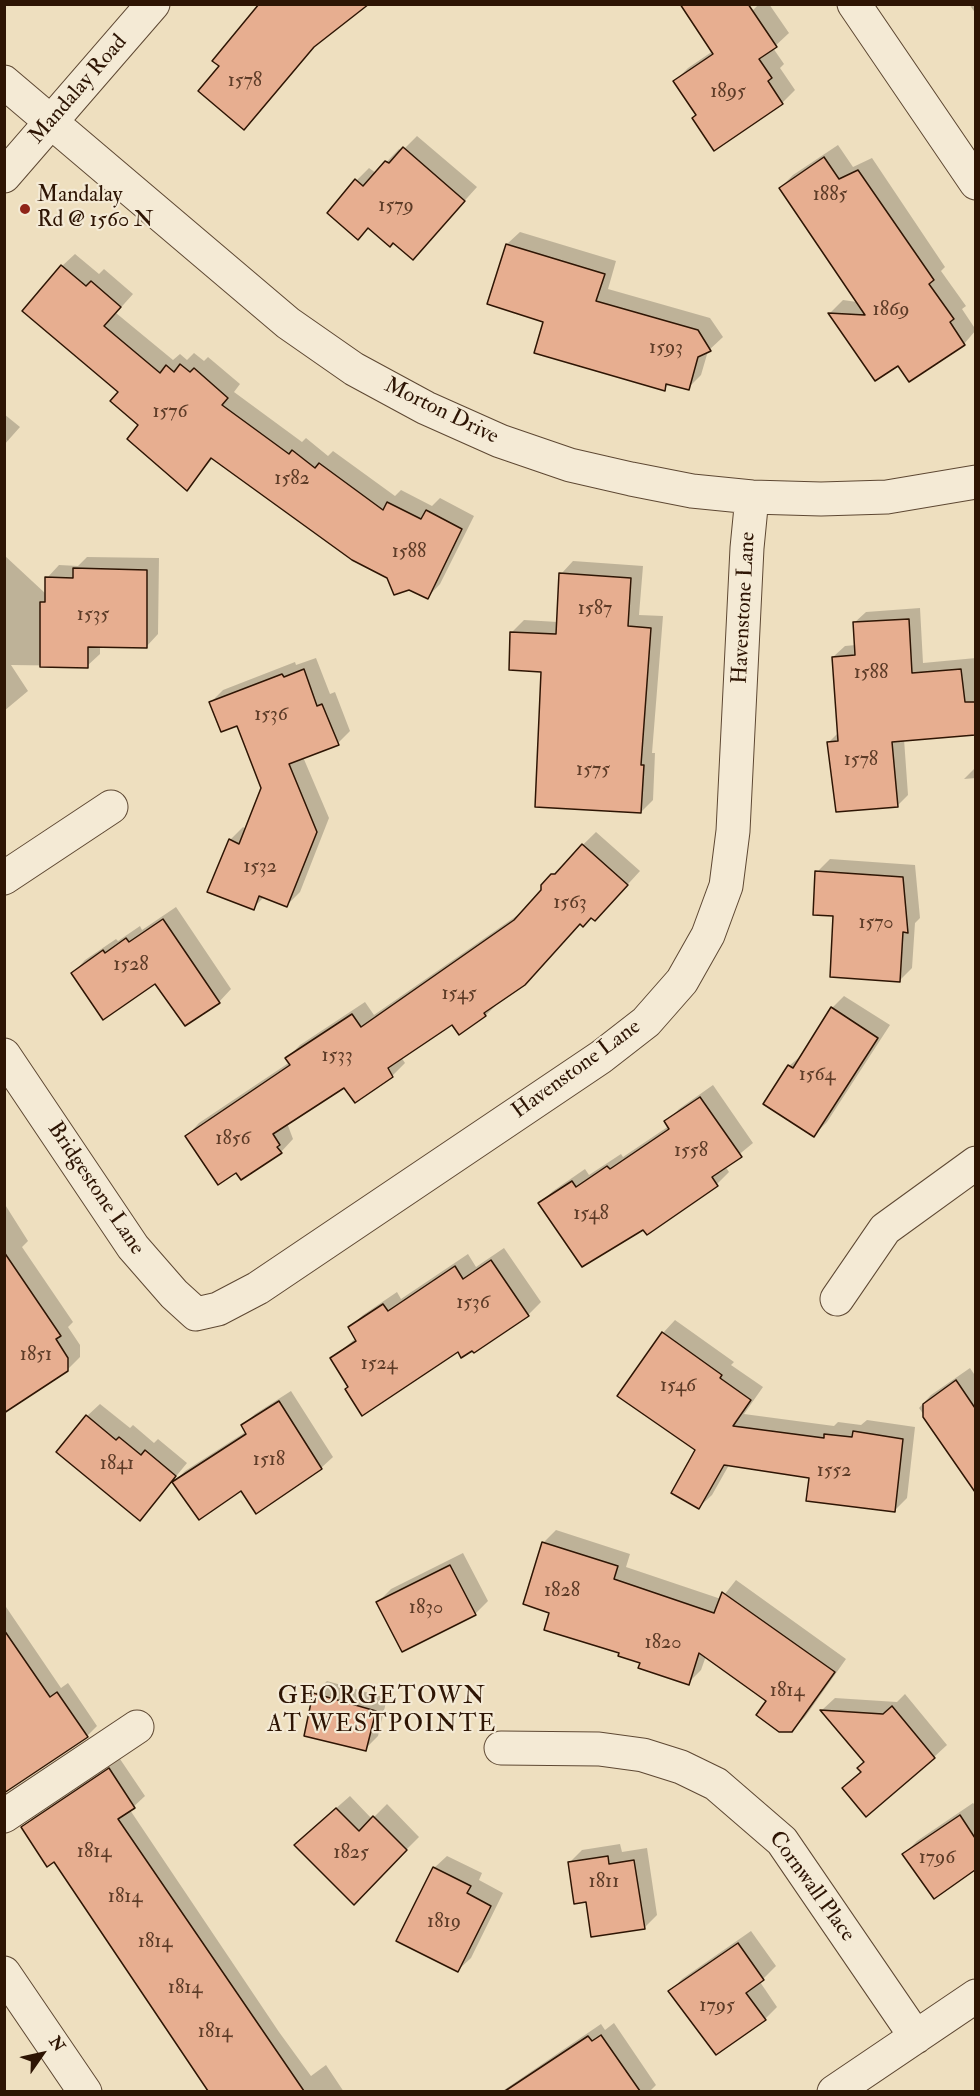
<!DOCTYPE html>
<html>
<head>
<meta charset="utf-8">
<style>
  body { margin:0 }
  #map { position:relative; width:980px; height:2096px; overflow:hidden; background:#eedfbf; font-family:"IM FELL Double Pica",serif }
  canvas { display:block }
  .frame { position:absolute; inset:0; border:6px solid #2e1504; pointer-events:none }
  .north { position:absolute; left:12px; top:2024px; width:60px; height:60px; -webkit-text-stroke:4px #f4ead5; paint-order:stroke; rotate:56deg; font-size:16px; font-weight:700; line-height:24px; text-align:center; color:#2e1504 }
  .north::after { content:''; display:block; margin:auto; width:21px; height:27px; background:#2e1504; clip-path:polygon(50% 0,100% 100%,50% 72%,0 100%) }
</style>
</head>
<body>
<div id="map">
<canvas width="980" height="2096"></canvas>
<div class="frame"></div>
<div class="north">N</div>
</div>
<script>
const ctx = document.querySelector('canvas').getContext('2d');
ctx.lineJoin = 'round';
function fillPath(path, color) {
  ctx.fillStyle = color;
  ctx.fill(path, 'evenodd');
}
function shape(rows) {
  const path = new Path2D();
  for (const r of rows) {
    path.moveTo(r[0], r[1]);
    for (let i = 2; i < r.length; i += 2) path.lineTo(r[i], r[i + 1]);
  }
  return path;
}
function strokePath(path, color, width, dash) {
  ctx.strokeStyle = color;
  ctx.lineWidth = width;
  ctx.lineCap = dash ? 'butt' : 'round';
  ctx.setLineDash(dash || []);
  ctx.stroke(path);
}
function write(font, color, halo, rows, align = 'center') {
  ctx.font = font + ' "IM FELL Double Pica",serif';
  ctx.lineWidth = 4.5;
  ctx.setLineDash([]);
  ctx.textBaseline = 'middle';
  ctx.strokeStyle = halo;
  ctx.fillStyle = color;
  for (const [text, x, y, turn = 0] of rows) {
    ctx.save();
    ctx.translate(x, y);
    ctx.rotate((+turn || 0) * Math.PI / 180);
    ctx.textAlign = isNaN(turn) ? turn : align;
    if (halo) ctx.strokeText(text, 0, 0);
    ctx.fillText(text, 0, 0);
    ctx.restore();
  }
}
fillPath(shape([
  [759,4,769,4,789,33,773,48,784,64,780,68,795,90,782,103,698,114,675,81,688,68,713,51],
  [969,4,976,4,976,14],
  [319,41,257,115,244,128,221,66],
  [417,136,477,187,413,258,357,180,369,168,376,173,399,149,402,151],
  [838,145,853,167,872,158,945,267,941,271,966,306,962,309,976,330,964,344,898,364,875,379,830,313,843,300,857,302,780,188,793,175],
  [520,232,616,261,608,289,710,318,723,337,708,351,701,375,688,388,670,383,664,389,545,321,507,244],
  [75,254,99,274,104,269,133,294,116,313,173,360,180,354,187,360,194,353,204,361,208,357,240,384,234,392,302,442,306,438,328,456,333,451,395,496,401,490,432,506,440,498,474,516,440,584,428,597,388,577,213,458,187,489,140,425,120,391,62,266],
  [4,414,20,427,4,445],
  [4,555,46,594,47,578,59,565,78,566,87,557,159,558,158,634,146,647,100,646,100,654,87,666,11,665,28,691,4,711],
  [573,561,643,566,639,615,663,616,652,753,655,753,653,800,641,812,543,670,512,632,524,620,558,622,561,574],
  [920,608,923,663,976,658,976,734,904,739,908,795,897,806,828,743,839,732,833,657,845,646,856,645,854,623,866,612],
  [316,658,330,694,335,692,350,731,338,743,303,757,329,818,300,892,287,905,265,896,253,908,230,840,243,827,246,829,262,788,238,724,211,702,223,690,295,662,296,665],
  [974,769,976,778,964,779],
  [596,832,640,871,608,906,581,922,486,1015,459,1033,453,1023,401,1057,405,1063,392,1076,345,1086,287,1123,293,1139,281,1152,236,1171,187,1136,199,1123,290,1062,287,1058,300,1045,365,1002,374,1015,525,910,543,890,542,885],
  [830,859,915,865,920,918,915,923,912,968,900,980,835,915,817,872],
  [176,907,231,989,219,1002,155,982,73,973,85,960,116,939,118,941,140,926,142,930],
  [844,996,890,1025,827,1122,814,1135,765,1103,789,1066,803,1054,832,1008],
  [713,1085,753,1143,725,1166,729,1172,717,1184,644,1228,540,1203,553,1191,585,1169,589,1175,621,1154,623,1157,669,1126,666,1122,679,1109],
  [4,1203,28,1241,22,1247,73,1322,68,1327,80,1345,80,1357,67,1370,4,1323],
  [504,1248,541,1302,528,1315,474,1351,472,1349,458,1350,350,1386,332,1358,356,1338,350,1327,363,1315,397,1292,401,1299,468,1254,476,1267],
  [675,1320,734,1362,731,1365,763,1387,744,1414,834,1426,838,1422,861,1425,867,1420,915,1427,907,1498,894,1511,810,1476,729,1465,712,1495,699,1507,697,1450,663,1333],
  [970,1368,976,1377,976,1478,970,1482,919,1408,931,1395],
  [291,1391,333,1457,321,1468,241,1489,199,1518,172,1481,152,1506,87,1416,100,1404,130,1428,133,1425,154,1443,158,1439,187,1463,173,1480,175,1481,185,1471,247,1431,243,1425,255,1414],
  [556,1530,630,1554,626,1567,721,1599,736,1580,846,1659,805,1717,792,1730,768,1701,706,1656,701,1670,688,1683,621,1652,551,1612,543,1543],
  [463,1553,488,1601,475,1614,378,1602,391,1589],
  [4,1604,61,1688,68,1683,97,1726,87,1736,4,1791],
  [327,1681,387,1698,378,1736,365,1749,315,1694],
  [905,1694,947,1745,934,1757,862,1771,866,1761,822,1710,835,1698,897,1702],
  [120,1759,145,1796,130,1810,279,2032,311,2076,326,2065,344,2092,210,2092,54,1860,23,1827,34,1817],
  [350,1796,372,1819,387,1804,419,1837,354,1902,309,1832],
  [973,1803,976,1806,976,1868,934,1897,904,1854,917,1841],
  [620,1844,622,1852,647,1848,657,1915,644,1928,587,1900,569,1863,582,1850],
  [447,1856,482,1873,479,1880,503,1893,471,1958,458,1970,434,1868],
  [751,1931,776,1966,760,1982,777,2007,765,2019,670,1992,682,1979],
  [614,2023,656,2085,649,2092,501,2092,601,2024,605,2030]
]), '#0003');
const building = shape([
  [259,4,369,4,314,47,244,130,198,91,219,66,212,61,259,4],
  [680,4,748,4,777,47,759,59,772,78,768,81,783,104,714,151,692,118,696,115,673,81,713,54,680,4],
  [403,147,465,201,413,260,393,243,390,247,368,228,358,240,327,213,355,179,363,186,385,161,389,163,403,147],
  [824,157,839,179,858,170,934,280,929,284,954,319,950,322,965,345,909,382,898,366,875,381,828,313,865,315,779,188,824,157],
  [506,244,605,274,596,301,698,330,711,351,698,357,689,390,666,384,665,391,534,353,543,322,487,304,506,244],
  [61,265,86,286,91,281,121,307,104,326,160,373,166,365,174,372,180,364,190,372,194,368,228,398,222,405,289,454,292,450,315,468,319,463,383,510,387,502,421,519,426,510,462,529,428,599,409,590,394,595,387,578,352,560,211,458,187,491,127,439,138,425,110,401,118,392,22,311,61,265],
  [73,568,147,570,147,648,88,647,88,668,40,667,40,602,45,602,45,577,73,578,73,568],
  [559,573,631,578,628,626,651,628,641,765,644,765,641,813,535,807,541,672,509,670,510,632,556,634,559,573],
  [909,619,912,673,961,669,965,702,975,702,975,735,892,742,898,807,836,812,827,742,838,741,832,657,855,655,853,622,909,619],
  [304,669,317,706,322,704,339,745,289,764,317,832,287,907,259,896,254,910,207,892,229,839,239,844,261,788,237,726,221,732,209,702,282,674,284,677,304,669],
  [582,844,628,885,595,921,591,918,583,927,580,924,525,985,484,1013,486,1016,459,1035,452,1025,388,1068,393,1077,355,1103,344,1088,273,1134,280,1145,277,1147,282,1153,241,1180,236,1173,218,1185,185,1136,290,1065,285,1058,352,1014,361,1027,514,920,541,890,541,885,551,874,555,874,582,844],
  [815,871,903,877,908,933,903,932,900,982,830,977,833,916,813,915,815,871],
  [163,919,220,1003,185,1026,155,984,103,1020,71,973,103,950,105,953,126,938,129,942,163,919],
  [831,1007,878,1038,814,1137,763,1104,788,1065,793,1068,831,1007],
  [700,1097,742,1157,712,1177,718,1186,647,1235,643,1230,582,1267,538,1203,572,1181,576,1187,607,1166,610,1169,669,1129,664,1121,700,1097],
  [4,1252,61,1336,56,1339,68,1358,68,1371,4,1413,4,1252],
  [491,1260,529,1316,474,1353,472,1351,461,1358,458,1352,362,1416,345,1389,348,1387,330,1358,356,1341,348,1327,383,1304,388,1311,455,1266,463,1279,491,1260],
  [662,1332,722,1375,720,1378,751,1400,733,1426,824,1438,824,1434,852,1437,853,1431,903,1439,895,1512,806,1501,809,1478,724,1465,699,1509,671,1493,695,1450,617,1396,662,1332],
  [956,1380,975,1408,975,1492,923,1417,923,1404,956,1380],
  [279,1401,322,1469,256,1514,241,1491,199,1520,172,1482,246,1434,241,1425,279,1401],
  [86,1415,116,1440,119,1437,141,1455,145,1450,176,1476,140,1521,56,1452,86,1415],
  [542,1542,618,1566,614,1579,714,1613,722,1592,835,1672,792,1732,779,1732,756,1715,766,1701,699,1653,689,1685,638,1668,640,1663,618,1656,619,1653,544,1630,549,1613,523,1604,542,1542],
  [450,1565,476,1615,402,1652,376,1602,450,1565],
  [4,1630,50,1697,57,1692,88,1737,4,1793,4,1630],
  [313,1693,376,1711,366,1751,304,1736,313,1693],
  [892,1706,935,1758,866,1817,842,1788,861,1772,857,1768,864,1762,820,1710,883,1714,892,1706],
  [109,1768,135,1808,118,1819,304,2091,208,2091,54,1862,47,1867,21,1827,109,1768],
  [336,1808,359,1831,373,1816,407,1850,354,1905,294,1845,336,1808],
  [960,1815,975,1838,975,1870,934,1899,902,1854,960,1815],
  [608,1856,609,1864,634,1860,645,1929,591,1937,586,1902,574,1904,568,1862,608,1856],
  [433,1867,471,1886,467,1893,491,1906,458,1972,396,1941,433,1867],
  [738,1943,764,1980,746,1993,766,2020,716,2055,668,1991,738,1943],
  [601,2035,640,2091,505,2091,588,2036,592,2041,601,2035]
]);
fillPath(building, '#e7ae90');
strokePath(building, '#2e1504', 1.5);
const minor = shape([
  [854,4,976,183],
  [4,82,288,323,354,369,426,408,500,441,570,465,631,479,692,491,752,497,821,499,887,497,976,482],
  [4,176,153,4],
  [4,878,111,807],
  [4,1055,133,1247,174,1294,196,1314,218,1309,258,1288,601,1057,646,1022,682,981,708,935,726,886,733,831,747,548,752,497],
  [837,1299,885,1229,976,1163],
  [501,1748,599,1749,643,1755,681,1767,716,1784,782,1841,916,2037],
  [4,1816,137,1727],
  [4,1973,85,2092],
  [834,2092,976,1996]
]);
strokePath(minor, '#5e4833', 35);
strokePath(minor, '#f4ead5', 33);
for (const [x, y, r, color] of [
  [25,209,6,"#8f2418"]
]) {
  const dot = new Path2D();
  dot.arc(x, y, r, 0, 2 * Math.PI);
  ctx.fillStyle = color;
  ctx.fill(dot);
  strokePath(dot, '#f4ead5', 2);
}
write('20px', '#5c3b27', null, [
  ["1578",245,82],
  ["1895",728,93],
  ["1885",830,196],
  ["1579",396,207],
  ["1869",891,311],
  ["1593",666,349],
  ["1576",170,413],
  ["1582",292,480],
  ["1588",409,553],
  ["1587",595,610],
  ["1535",93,616],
  ["1588",871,674],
  ["1536",271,716],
  ["1578",861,761],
  ["1575",593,771],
  ["1532",260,868],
  ["1563",570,904],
  ["1570",876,924],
  ["1528",131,966],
  ["1545",459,995],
  ["1533",337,1057],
  ["1564",817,1076],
  ["1856",233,1140],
  ["1558",691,1152],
  ["1548",591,1215],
  ["1536",473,1304],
  ["1851",36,1356],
  ["1524",379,1365],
  ["1546",678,1387],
  ["1518",269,1461],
  ["1841",117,1465],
  ["1552",834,1472],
  ["1828",562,1592],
  ["1830",426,1609],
  ["1820",663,1644],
  ["1814",787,1692],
  ["1814",94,1853],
  ["1825",351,1854],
  ["1796",937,1859],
  ["1811",604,1883],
  ["1814",125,1898],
  ["1819",444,1923],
  ["1814",155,1943],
  ["1814",185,1989],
  ["1795",717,2007],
  ["1814",215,2033]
]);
write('22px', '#2e1504', '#f4ead5', [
  ["Mandalay Road",79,90,-49],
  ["Morton Drive",441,412,26],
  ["Havenstone Lane",745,608,-87],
  ["Havenstone Lane",577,1070,-36],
  ["Bridgestone Lane",95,1189,56],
  ["Cornwall Place",811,1887,54]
]);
write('22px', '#2e1504', '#f4ead5', [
  ["Mandalay",37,196],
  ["Rd @ 1560 N",37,221]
], 'left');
ctx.letterSpacing = '1.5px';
write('24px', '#2e1504', '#f4ead5', [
  ["GEORGETOWN",382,1698],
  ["AT WESTPOINTE",382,1726]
]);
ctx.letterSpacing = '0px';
</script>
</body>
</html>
